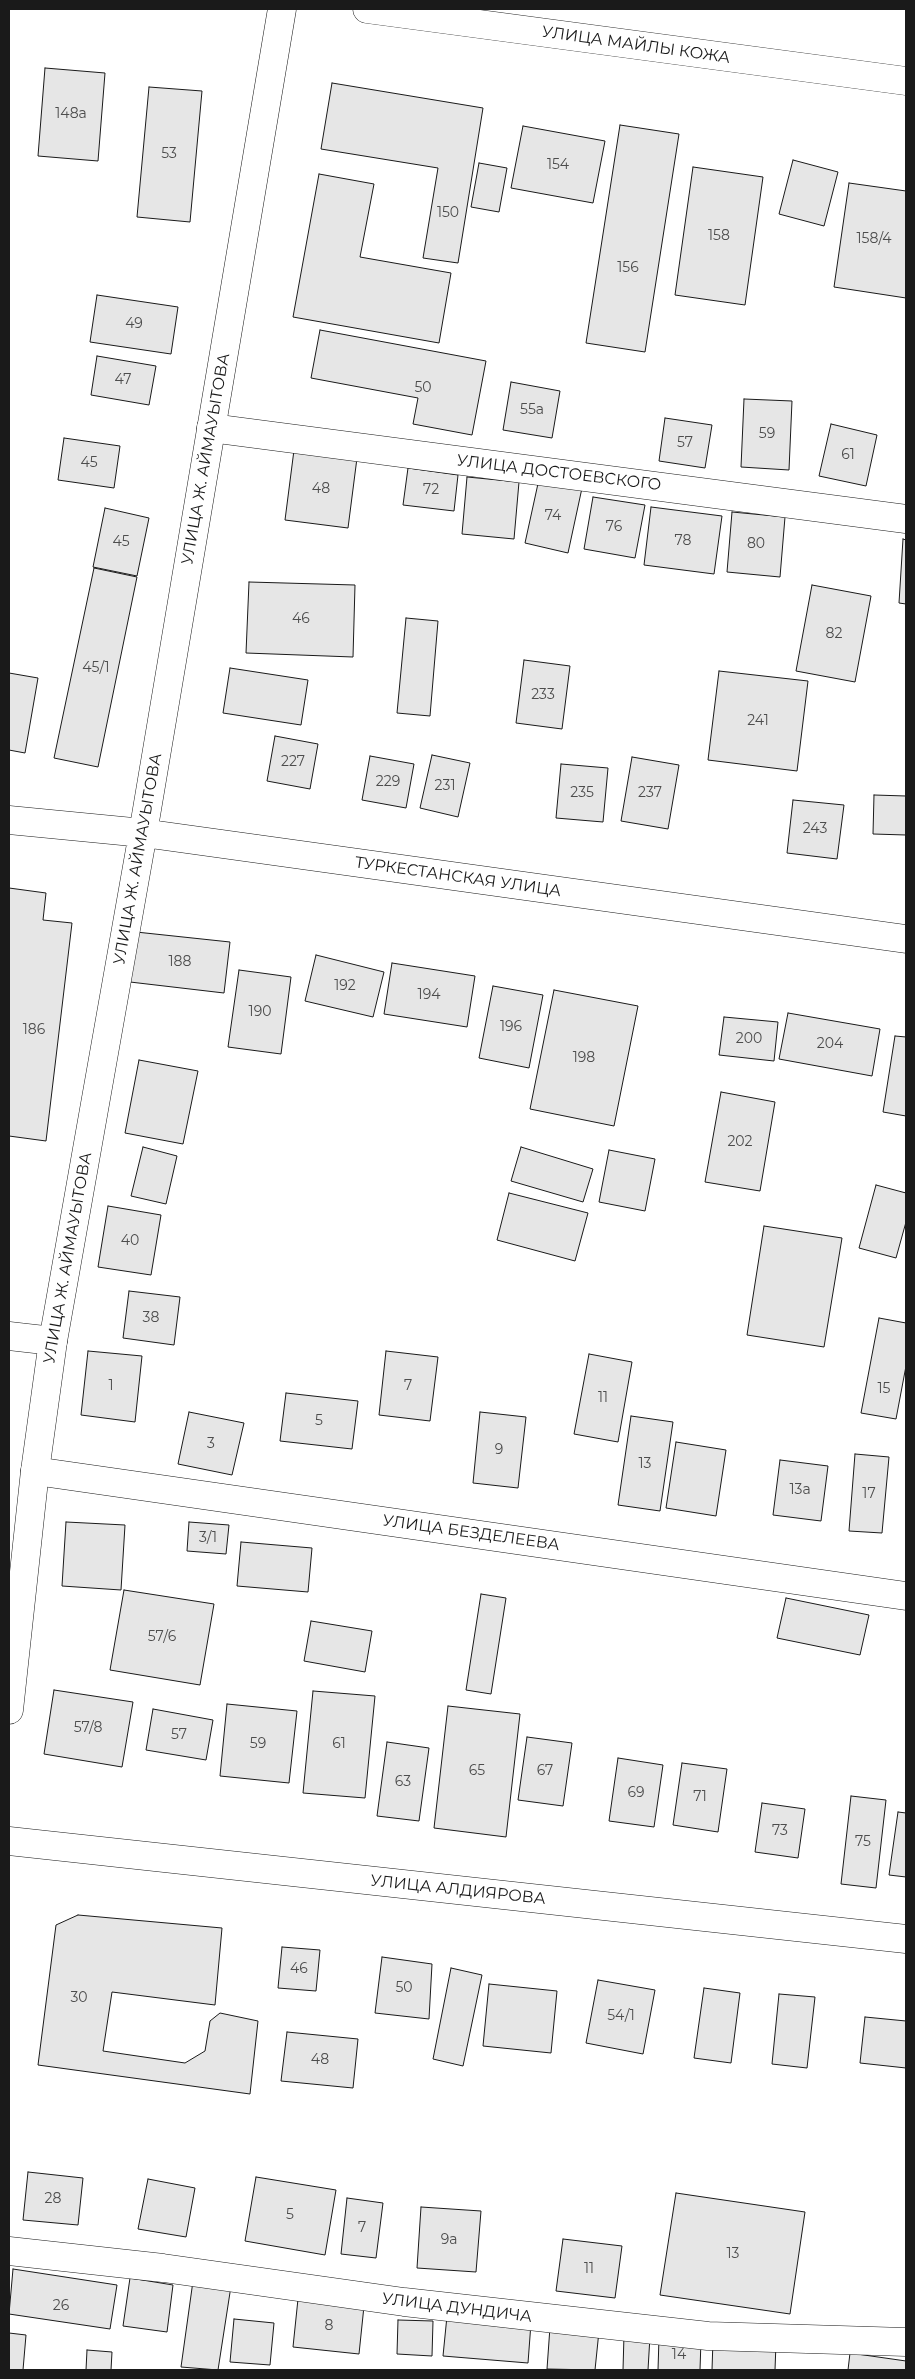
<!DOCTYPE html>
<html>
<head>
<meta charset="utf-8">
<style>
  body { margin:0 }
  #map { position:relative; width:915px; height:2379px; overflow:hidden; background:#fff; font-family:Montserrat,sans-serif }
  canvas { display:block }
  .frame { position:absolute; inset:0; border:10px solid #1a1a1a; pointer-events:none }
</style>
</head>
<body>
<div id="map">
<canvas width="915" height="2379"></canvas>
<div class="frame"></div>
</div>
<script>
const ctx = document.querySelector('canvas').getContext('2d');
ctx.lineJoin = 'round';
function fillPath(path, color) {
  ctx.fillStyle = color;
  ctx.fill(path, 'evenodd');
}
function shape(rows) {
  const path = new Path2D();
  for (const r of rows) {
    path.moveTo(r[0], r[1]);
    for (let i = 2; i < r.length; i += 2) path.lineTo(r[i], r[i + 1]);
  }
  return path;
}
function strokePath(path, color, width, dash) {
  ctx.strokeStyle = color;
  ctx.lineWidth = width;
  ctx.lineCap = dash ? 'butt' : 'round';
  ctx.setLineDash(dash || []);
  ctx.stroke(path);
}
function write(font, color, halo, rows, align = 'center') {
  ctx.font = font + ' Montserrat,sans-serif';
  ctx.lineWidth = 4;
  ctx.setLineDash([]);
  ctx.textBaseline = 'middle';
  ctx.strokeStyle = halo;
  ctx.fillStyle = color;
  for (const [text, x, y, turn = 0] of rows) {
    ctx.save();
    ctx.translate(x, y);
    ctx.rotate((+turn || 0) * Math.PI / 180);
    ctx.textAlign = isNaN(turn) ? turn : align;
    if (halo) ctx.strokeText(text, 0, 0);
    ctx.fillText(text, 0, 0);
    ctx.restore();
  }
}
const building = shape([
  [45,68,105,73,98,161,38,156,45,68],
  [332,83,483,108,458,263,423,258,438,168,321,149,332,83],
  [149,87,202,91,190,222,137,217,149,87],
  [620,125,679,134,645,352,586,343,620,125],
  [523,126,605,141,593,203,511,188,523,126],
  [793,160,838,172,824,226,779,214,793,160],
  [479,163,507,168,499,212,471,207,479,163],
  [693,167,763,177,745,305,675,295,693,167],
  [319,174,374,184,360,257,451,273,439,343,293,317,319,174],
  [849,183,906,191,906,298,834,287,849,183],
  [97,295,178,307,171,354,90,342,97,295],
  [320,330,486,361,472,435,413,424,418,398,311,378,320,330],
  [97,356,156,366,149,405,91,395,97,356],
  [511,382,560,391,552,438,503,430,511,382],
  [744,399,792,401,789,470,741,467,744,399],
  [665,418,712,425,705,468,659,461,665,418],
  [831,424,877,435,866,486,819,476,831,424],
  [64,438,120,446,114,488,58,480,64,438],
  [294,450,357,458,348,528,285,520,294,450],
  [408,468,458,475,454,511,403,505,408,468],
  [467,477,519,482,514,539,462,534,467,477],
  [539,479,582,488,568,553,525,543,539,479],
  [593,497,645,505,635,558,584,549,593,497],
  [651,507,722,516,714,574,644,565,651,507],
  [105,508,149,518,137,576,93,567,105,508],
  [732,512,785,517,780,577,727,572,732,512],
  [903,539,906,540,906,604,899,603,903,539],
  [94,568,137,577,98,767,54,758,94,568],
  [249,582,355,585,353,657,246,653,249,582],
  [812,585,871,596,855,682,796,671,812,585],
  [406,618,438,621,430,716,397,713,406,618],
  [524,660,570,666,562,729,516,723,524,660],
  [230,668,308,680,301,725,223,713,230,668],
  [719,671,808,681,797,771,708,760,719,671],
  [9,673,38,678,25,753,9,750,9,673],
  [275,736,318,744,310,789,267,781,275,736],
  [432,755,470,763,458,817,420,808,432,755],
  [370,756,414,764,406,808,362,800,370,756],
  [632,757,679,765,668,829,621,821,632,757],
  [561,764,608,768,603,822,556,818,561,764],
  [874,795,906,796,906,835,873,834,874,795],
  [793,800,844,805,837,859,787,853,793,800],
  [9,888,46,893,43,920,72,923,46,1141,9,1136,9,888],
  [136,932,230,942,224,993,130,982,136,932],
  [316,955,384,972,373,1017,305,1001,316,955],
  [392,963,475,976,467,1027,384,1014,392,963],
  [239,970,291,977,281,1054,228,1047,239,970],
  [493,986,543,995,529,1068,479,1058,493,986],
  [554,990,638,1006,614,1126,530,1109,554,990],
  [788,1013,880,1029,872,1076,779,1059,788,1013],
  [724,1017,778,1022,774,1061,719,1055,724,1017],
  [895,1036,906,1037,906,1116,883,1112,895,1036],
  [139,1060,198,1071,183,1144,125,1133,139,1060],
  [721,1092,775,1102,760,1191,705,1182,721,1092],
  [143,1147,177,1156,166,1204,131,1196,143,1147],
  [521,1147,593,1169,583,1202,511,1181,521,1147],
  [609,1150,655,1159,645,1211,599,1202,609,1150],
  [876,1185,906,1193,906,1222,896,1258,859,1248,876,1185],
  [509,1193,588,1213,575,1261,497,1240,509,1193],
  [108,1206,161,1215,151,1275,98,1267,108,1206],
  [764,1226,842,1238,824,1347,747,1335,764,1226],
  [129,1291,180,1297,174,1345,123,1338,129,1291],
  [879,1318,906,1323,906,1366,896,1419,861,1413,879,1318],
  [88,1351,142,1356,135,1422,81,1415,88,1351],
  [386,1351,438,1357,430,1421,379,1415,386,1351],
  [589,1354,632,1362,618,1442,574,1434,589,1354],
  [286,1393,358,1401,352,1449,280,1441,286,1393],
  [189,1412,244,1423,232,1475,178,1464,189,1412],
  [480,1412,526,1417,518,1488,473,1483,480,1412],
  [631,1416,673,1422,660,1511,618,1505,631,1416],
  [676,1442,726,1450,716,1516,666,1508,676,1442],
  [855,1454,889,1457,882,1533,849,1531,855,1454],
  [780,1460,828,1466,821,1521,773,1515,780,1460],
  [66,1522,125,1525,121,1590,62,1586,66,1522],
  [189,1522,229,1525,226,1554,187,1551,189,1522],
  [241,1542,312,1548,308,1592,237,1586,241,1542],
  [124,1590,214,1604,200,1685,110,1670,124,1590],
  [481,1594,506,1598,491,1694,466,1690,481,1594],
  [786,1598,869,1615,860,1655,777,1638,786,1598],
  [311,1621,372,1631,365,1672,304,1661,311,1621],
  [54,1690,133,1702,122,1767,44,1754,54,1690],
  [313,1691,375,1696,365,1798,303,1793,313,1691],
  [227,1704,297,1711,289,1783,220,1776,227,1704],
  [448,1706,520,1714,506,1837,434,1828,448,1706],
  [153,1709,213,1720,206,1760,146,1750,153,1709],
  [527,1737,572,1743,563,1806,518,1800,527,1737],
  [387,1742,429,1748,419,1821,377,1816,387,1742],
  [618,1758,663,1765,654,1827,609,1821,618,1758],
  [682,1763,727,1769,718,1832,673,1825,682,1763],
  [851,1796,886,1800,876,1888,841,1884,851,1796],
  [762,1803,805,1809,798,1858,755,1852,762,1803],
  [898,1812,906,1813,906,1877,889,1875,898,1812],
  [78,1915,222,1928,215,2005,112,1992,103,2051,185,2063,205,2051,210,2021,220,2013,258,2021,250,2094,38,2065,56,1925,78,1915],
  [282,1947,320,1950,316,1991,278,1988,282,1947],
  [382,1957,432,1964,429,2019,375,2013,382,1957],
  [451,1968,482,1975,463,2066,433,2059,451,1968],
  [598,1980,655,1990,643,2054,586,2043,598,1980],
  [489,1984,557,1991,551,2053,483,2046,489,1984],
  [704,1988,740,1993,731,2063,694,2058,704,1988],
  [779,1994,815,1997,807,2068,772,2064,779,1994],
  [865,2017,906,2021,906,2068,860,2063,865,2017],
  [287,2032,358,2039,353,2088,281,2081,287,2032],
  [28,2172,83,2178,78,2225,23,2220,28,2172],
  [256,2177,336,2190,325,2255,245,2241,256,2177],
  [148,2179,195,2188,186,2237,138,2229,148,2179],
  [676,2193,805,2212,790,2314,660,2295,676,2193],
  [347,2198,383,2203,376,2258,341,2254,347,2198],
  [421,2207,481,2211,476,2272,417,2268,421,2207],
  [563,2239,622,2246,615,2298,556,2291,563,2239],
  [13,2269,117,2285,110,2329,9,2314,13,2269],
  [130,2278,173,2285,167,2332,123,2326,130,2278],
  [193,2281,231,2286,218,2370,181,2367,193,2281],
  [298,2299,364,2306,359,2354,293,2347,298,2299],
  [447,2316,531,2323,528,2363,443,2356,447,2316],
  [234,2319,274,2323,270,2365,230,2362,234,2319],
  [398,2320,433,2321,432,2356,397,2354,398,2320],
  [550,2327,599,2331,595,2370,547,2369,550,2327],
  [9,2333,26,2335,23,2370,9,2370,9,2333],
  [624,2335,650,2336,648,2370,623,2370,624,2335],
  [659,2338,701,2340,700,2370,658,2370,659,2338],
  [713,2340,776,2343,775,2370,712,2370,713,2340],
  [87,2350,112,2352,111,2370,86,2370,87,2350],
  [850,2353,906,2361,906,2370,848,2370,850,2353]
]);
fillPath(building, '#e6e6e6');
strokePath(building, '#1a1a1a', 1);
const street = shape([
  [367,9,906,81],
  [211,428,906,519],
  [9,1336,53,1341],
  [35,1471,906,1596],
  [9,1841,906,1939],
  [9,2251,163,2268,404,2302,708,2336,906,2342]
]);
const secondary = shape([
  [9,820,143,833,906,939],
  [9,1710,35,1471,53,1341,143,833,282,9]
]);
strokePath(street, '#1a1a1a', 29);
strokePath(secondary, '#1a1a1a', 29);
strokePath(street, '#fff', 28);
strokePath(secondary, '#fff', 28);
write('14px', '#4d4d4d', null, [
  ["148а",71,114],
  ["53",169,154],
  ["154",558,165],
  ["150",448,213],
  ["158",719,236],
  ["158/4",874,239],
  ["156",628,268],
  ["49",134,324],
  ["47",123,380],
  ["50",423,388],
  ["55а",532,410],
  ["59",767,434],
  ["57",685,443],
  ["61",848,455],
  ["45",89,463],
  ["48",321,489],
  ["72",431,490],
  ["74",553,516],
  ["76",614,527],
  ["78",683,541],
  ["45",121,542],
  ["80",756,544],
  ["46",301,619],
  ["82",834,634],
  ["45/1",96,668],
  ["233",543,695],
  ["241",758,721],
  ["227",293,762],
  ["229",388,782],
  ["231",445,786],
  ["235",582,793],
  ["237",650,793],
  ["243",815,829],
  ["188",180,962],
  ["192",345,986],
  ["194",429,995],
  ["190",260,1012],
  ["196",511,1027],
  ["186",34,1030],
  ["200",749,1039],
  ["204",830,1044],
  ["198",584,1058],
  ["202",740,1142],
  ["40",130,1241],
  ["38",151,1318],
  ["1",111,1386],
  ["7",408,1386],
  ["15",884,1389],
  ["11",603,1398],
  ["5",319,1421],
  ["3",211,1444],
  ["9",499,1450],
  ["13",645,1464],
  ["13а",800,1490],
  ["17",869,1494],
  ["3/1",208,1538],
  ["57/6",162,1637],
  ["57/8",88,1728],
  ["57",179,1735],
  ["59",258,1744],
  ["61",339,1744],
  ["65",477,1771],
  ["67",545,1771],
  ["63",403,1782],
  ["69",636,1793],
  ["71",700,1797],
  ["73",780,1831],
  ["75",863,1842],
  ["46",299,1969],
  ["50",404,1988],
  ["30",79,1998],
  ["54/1",621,2016],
  ["48",320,2060],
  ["28",53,2199],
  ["5",290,2215],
  ["7",362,2228],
  ["9а",449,2240],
  ["13",733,2254],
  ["11",589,2269],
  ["26",61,2306],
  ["8",329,2326],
  ["14",679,2355]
]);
write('16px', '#1a1a1a', '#fff', [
  ["УЛИЦА МАЙЛЫ КОЖА",636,45,8],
  ["УЛИЦА Ж. АЙМАУЫТОВА",206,459,-80],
  ["УЛИЦА ДОСТОЕВСКОГО",559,473,7],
  ["УЛИЦА Ж. АЙМАУЫТОВА",138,859,-80],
  ["ТУРКЕСТАНСКАЯ УЛИЦА",458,877,8],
  ["УЛИЦА Ж. АЙМАУЫТОВА",68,1258,-80],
  ["УЛИЦА БЕЗДЕЛЕЕВА",471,1533,8],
  ["УЛИЦА АЛДИЯРОВА",458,1890,6],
  ["УЛИЦА ДУНДИЧА",457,2308,7]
]);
</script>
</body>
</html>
